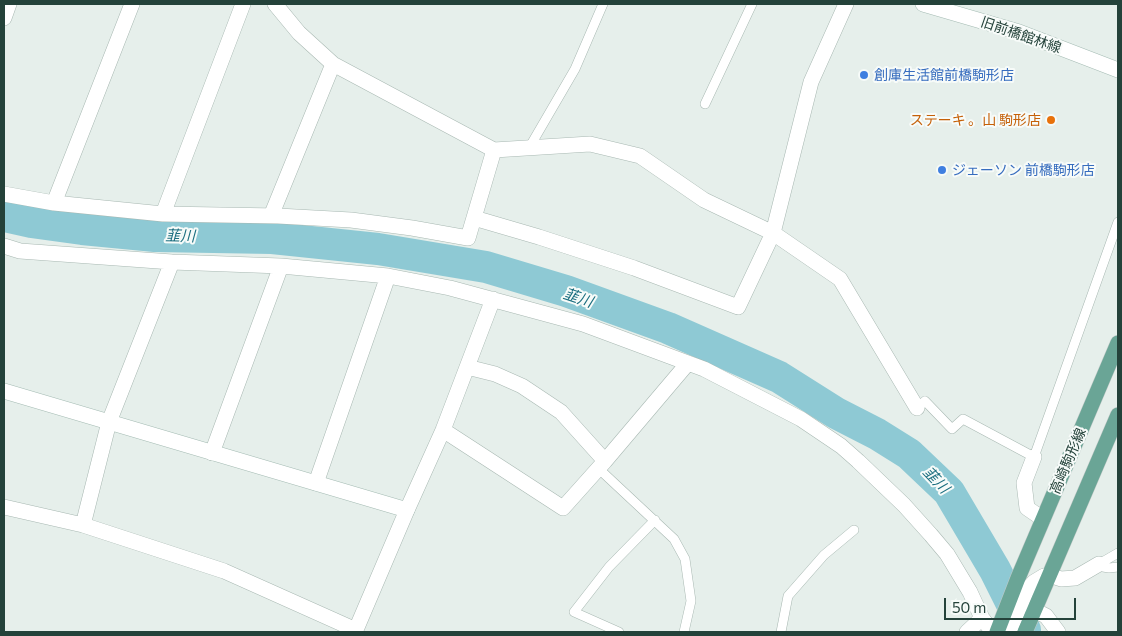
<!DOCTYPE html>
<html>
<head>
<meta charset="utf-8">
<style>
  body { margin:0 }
  #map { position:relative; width:1122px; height:636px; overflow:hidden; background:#e6efeb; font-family:Commissioner,sans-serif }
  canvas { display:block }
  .frame { position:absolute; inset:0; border:5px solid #24423a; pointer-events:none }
  .scale { position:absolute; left:944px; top:598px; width:132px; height:22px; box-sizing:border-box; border:2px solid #24423a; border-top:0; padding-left:6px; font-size:15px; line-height:18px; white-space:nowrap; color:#24423a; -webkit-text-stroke:4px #f7fbf9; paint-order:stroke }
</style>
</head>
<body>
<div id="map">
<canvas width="1122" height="636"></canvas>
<div class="frame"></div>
<div class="scale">50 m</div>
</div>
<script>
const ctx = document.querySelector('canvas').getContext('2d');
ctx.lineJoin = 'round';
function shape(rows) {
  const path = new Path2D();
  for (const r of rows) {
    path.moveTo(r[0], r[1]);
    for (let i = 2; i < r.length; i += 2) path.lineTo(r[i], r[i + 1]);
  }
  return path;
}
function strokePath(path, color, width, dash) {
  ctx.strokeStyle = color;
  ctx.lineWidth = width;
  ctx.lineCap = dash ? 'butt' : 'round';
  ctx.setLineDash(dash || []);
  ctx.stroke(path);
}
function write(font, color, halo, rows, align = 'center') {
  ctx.font = font + ' Commissioner,"Noto Sans JP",sans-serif';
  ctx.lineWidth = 4;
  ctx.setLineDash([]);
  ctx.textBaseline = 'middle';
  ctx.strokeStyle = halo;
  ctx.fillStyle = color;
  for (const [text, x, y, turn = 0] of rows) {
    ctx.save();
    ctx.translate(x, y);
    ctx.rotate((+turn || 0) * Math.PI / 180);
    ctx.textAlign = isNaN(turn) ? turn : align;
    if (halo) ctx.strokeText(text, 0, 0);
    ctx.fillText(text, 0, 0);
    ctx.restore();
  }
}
strokePath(shape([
  [4,216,31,222,82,229,155,236,272,238,378,249,486,267,566,291,668,328,779,377,836,413,877,434,909,454,949,492,995,570,1025,630]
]), '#8ec9d4', 32);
const lane = shape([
  [705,104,752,4],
  [529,148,575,69,603,4],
  [917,408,925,401,952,429,963,419,1034,457,1118,222],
  [598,468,674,539,685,559,691,601,684,632],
  [1118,553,1099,564,1103,567,1109,568,1118,567],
  [619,632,574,612,609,567,655,520],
  [781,632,788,596,824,555,854,530]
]);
const street = shape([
  [275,4,299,33,333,64,494,150,590,144,640,156,704,200,773,233,840,279,917,408],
  [4,18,9,4],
  [4,194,54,203,163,214,278,216,351,220,412,228,468,238,494,150],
  [54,203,132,4],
  [163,214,243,4],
  [271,216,333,64],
  [474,218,539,237,634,268,738,307,773,233,811,82,846,4],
  [4,246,20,251,172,262,281,266,388,276,450,288,583,324,704,369,801,419,841,446,858,461,904,505,931,535,947,554,970,592,982,618,988,626,997,630,1005,629,1011,627,1027,590,1034,582,1044,576,1049,575,1061,579,1075,578,1099,564],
  [467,367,495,374,522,386,561,412,605,461],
  [443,430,563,508,605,461,688,363],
  [212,453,281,266],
  [1034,457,1024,483,1027,508,1043,519],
  [316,483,388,276],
  [4,507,83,525,224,571,356,630],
  [83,525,109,422,172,262],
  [1034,610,1046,616,1058,632],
  [355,632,407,510,443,430,493,299],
  [967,632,982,618]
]);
const secondary = shape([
  [923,4,1019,32,1118,70],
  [4,391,407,510]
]);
const primary = shape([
  [997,632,1018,578,1118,343],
  [1025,632,1118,415]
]);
strokePath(lane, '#a8b8b2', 10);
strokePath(street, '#a8b8b2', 16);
strokePath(secondary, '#a4bbb3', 16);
strokePath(primary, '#c2cac8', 16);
strokePath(lane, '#fff', 9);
strokePath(street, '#fff', 15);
strokePath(secondary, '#fff', 15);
strokePath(primary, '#6aa596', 15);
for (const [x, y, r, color] of [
  [864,75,5,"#3f7fe0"],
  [1051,120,5,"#e8710a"],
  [942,170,5,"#3f7fe0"]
]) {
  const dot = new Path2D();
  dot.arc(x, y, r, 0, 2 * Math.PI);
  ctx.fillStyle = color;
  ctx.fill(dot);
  strokePath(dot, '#f7fbf9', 2);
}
write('14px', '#24423a', '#f7fbf9', [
  ["旧前橋館林線",1021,35,19],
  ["高崎駒形線",1068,461,-67]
]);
write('14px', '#366cbe', '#f7fbf9', [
  ["創庫生活館前橋駒形店",874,75],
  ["ジェーソン 前橋駒形店",952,170]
], 'left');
write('14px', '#c56008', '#f7fbf9', [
  ["ステーキ 。山 駒形店",1041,120]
], 'right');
write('italic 15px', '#1c6f80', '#f7fbf9', [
  ["韮川",180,236,1],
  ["韮川",578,298,18],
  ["韮川",936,480,46]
]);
</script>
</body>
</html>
